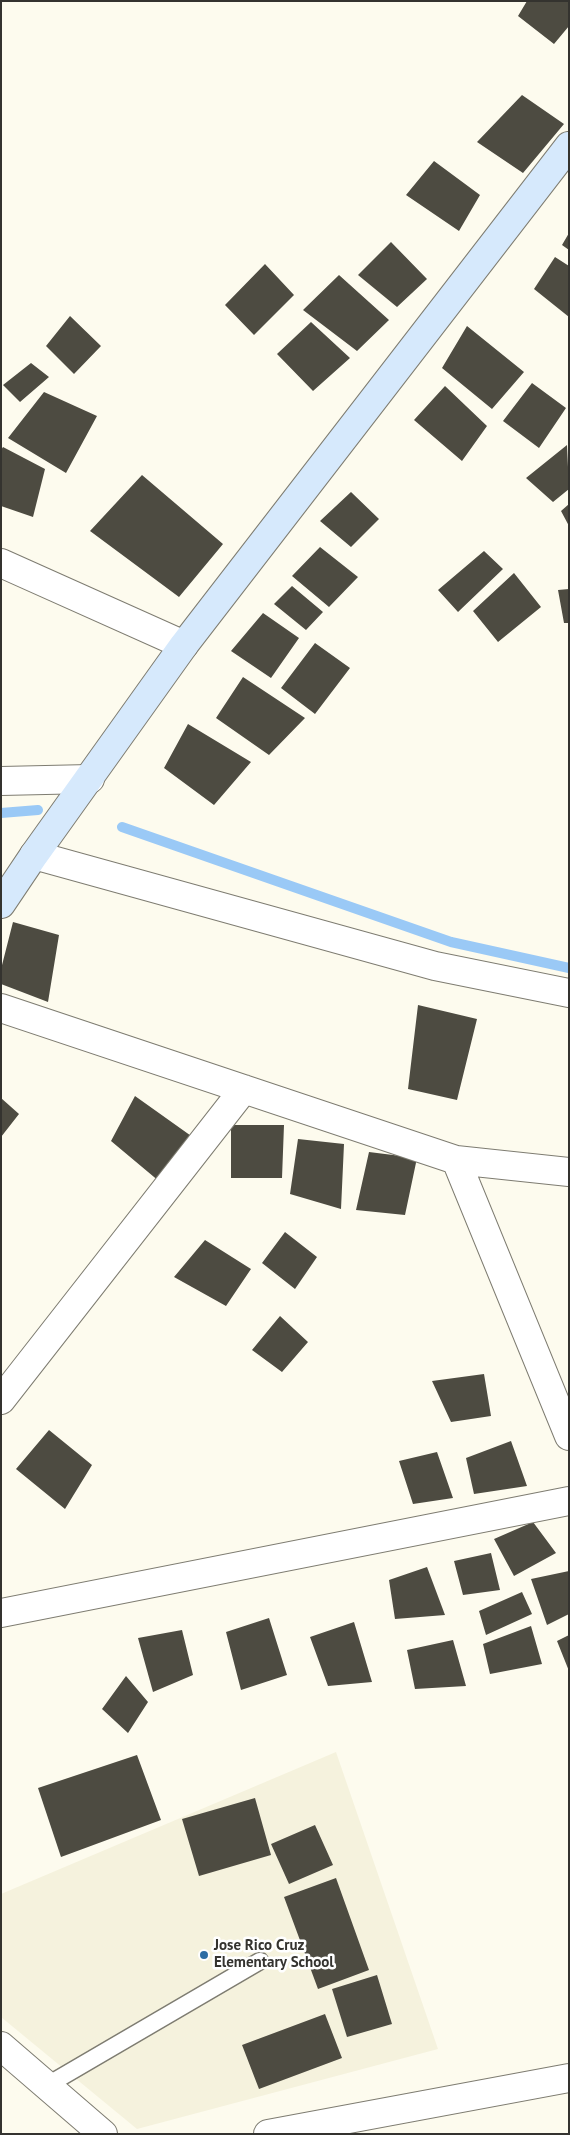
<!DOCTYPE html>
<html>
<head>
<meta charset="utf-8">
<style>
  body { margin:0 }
  #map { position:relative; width:570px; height:2135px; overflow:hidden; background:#fdfbee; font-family:"PT Sans",sans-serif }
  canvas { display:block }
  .frame { position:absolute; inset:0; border:2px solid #34332f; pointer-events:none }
</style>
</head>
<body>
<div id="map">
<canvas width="570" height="2135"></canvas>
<div class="frame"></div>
</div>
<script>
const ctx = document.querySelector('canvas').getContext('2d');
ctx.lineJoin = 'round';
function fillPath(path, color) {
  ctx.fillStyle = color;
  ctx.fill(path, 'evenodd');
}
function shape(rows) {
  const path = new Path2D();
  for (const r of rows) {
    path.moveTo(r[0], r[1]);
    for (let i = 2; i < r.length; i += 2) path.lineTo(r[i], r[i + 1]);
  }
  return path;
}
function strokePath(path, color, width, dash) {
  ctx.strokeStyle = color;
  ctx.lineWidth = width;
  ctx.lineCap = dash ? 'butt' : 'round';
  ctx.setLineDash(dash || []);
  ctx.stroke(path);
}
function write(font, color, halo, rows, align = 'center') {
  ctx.font = font + ' "PT Sans",sans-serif';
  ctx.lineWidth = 5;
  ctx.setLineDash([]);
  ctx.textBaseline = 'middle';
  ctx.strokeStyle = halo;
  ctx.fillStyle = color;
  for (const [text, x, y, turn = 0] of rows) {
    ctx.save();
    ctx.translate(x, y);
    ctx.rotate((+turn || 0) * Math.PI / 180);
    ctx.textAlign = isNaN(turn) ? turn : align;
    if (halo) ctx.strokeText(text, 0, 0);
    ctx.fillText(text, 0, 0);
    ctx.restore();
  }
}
fillPath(shape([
  [336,1752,438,2049,137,2129,1,2017,1,1894]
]), '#f5f2dd');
strokePath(shape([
  [1,813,38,810],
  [122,827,451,942,569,968]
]), '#9ac9f6', 10);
fillPath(shape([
  [527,1,569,1,569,26,554,44,518,16],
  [522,95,564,124,523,173,477,142],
  [434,161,480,195,459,231,406,195],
  [569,233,569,250,562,245],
  [391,242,427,279,397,307,358,275],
  [555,257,569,266,569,317,534,289],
  [265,264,294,295,254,335,225,305],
  [339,275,389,320,357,351,303,310],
  [70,316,101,346,74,374,46,346],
  [311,322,350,358,313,391,277,354],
  [467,326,524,372,492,409,442,368],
  [31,363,49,377,20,402,3,385],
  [532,383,566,408,539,448,503,421],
  [445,386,487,426,462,461,414,420],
  [44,392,97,416,66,473,8,438],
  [567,445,569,489,553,502,526,478],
  [3,447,45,469,33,517,1,506,1,450],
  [142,475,223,544,179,597,90,531],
  [351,492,379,519,351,547,320,521],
  [569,504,569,526,561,511],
  [320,547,358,577,329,607,292,576],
  [484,551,503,569,458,612,438,590],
  [514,573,541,607,498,642,473,611],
  [292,586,323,612,306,630,274,604],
  [569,589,569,623,564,623,558,590],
  [263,613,299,638,271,678,231,651],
  [315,643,350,668,315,714,281,688],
  [243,677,305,718,269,755,216,718],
  [188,724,251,762,214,805,164,768],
  [13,922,59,935,48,1002,1,984,1,969],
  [418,1005,477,1019,457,1100,408,1089],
  [135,1096,194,1138,160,1182,111,1141],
  [1,1098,19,1114,1,1137],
  [231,1125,284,1125,282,1178,231,1178],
  [298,1139,344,1144,341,1209,290,1194],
  [369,1152,417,1158,405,1215,356,1210],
  [285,1232,317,1257,295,1289,262,1263],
  [205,1240,251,1269,226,1306,174,1277],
  [280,1316,308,1342,282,1372,252,1350],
  [484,1374,491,1416,451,1422,432,1381],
  [49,1430,92,1465,65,1509,16,1469],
  [511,1441,527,1486,474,1494,466,1458],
  [437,1452,453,1498,413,1504,399,1461],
  [533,1522,556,1553,514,1576,494,1539],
  [491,1553,500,1590,463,1595,454,1561],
  [427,1567,445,1615,395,1619,389,1580],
  [569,1571,569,1614,547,1625,531,1579],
  [522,1592,532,1614,486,1635,479,1611],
  [269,1618,287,1675,241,1690,226,1632],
  [354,1622,372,1682,328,1686,310,1637],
  [531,1626,542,1664,490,1674,483,1644],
  [182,1630,193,1675,153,1692,138,1638],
  [569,1635,569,1671,557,1641],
  [453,1640,466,1686,415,1689,407,1650],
  [126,1676,148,1702,128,1733,102,1709],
  [137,1755,161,1820,61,1857,38,1788],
  [255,1798,271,1855,199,1876,182,1819],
  [315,1825,333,1865,289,1884,271,1844],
  [336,1878,369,1970,318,1989,284,1897],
  [377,1975,392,2024,347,2037,332,1989],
  [325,2014,342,2058,259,2089,242,2045]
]), '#4d4b41');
const lane = shape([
  [46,2086,260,1961]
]);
const street = shape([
  [1,563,184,645],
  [1,781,90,779],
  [34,855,435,966,569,993],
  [1,1008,456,1160,569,1172],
  [456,1160,569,1436],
  [1,1400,244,1089],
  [1,1613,569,1501],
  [1,2046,103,2134],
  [268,2134,569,2078]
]);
const secondary = shape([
  [1,904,34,855,184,645,569,146]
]);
strokePath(lane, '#7e7c71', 19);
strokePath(street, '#7e7c71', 30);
strokePath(secondary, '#7e7c71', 30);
strokePath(lane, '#fff', 16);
strokePath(street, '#fff', 28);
strokePath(secondary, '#d6e9fc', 28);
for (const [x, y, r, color] of [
  [204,1955,5,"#2e6da4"]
]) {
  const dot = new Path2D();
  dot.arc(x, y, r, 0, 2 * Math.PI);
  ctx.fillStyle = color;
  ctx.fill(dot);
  strokePath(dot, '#fff', 2);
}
write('bold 15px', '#34332f', '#fff', [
  ["Jose Rico Cruz",214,1946],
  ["Elementary School",214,1963]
], 'left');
</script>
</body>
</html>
